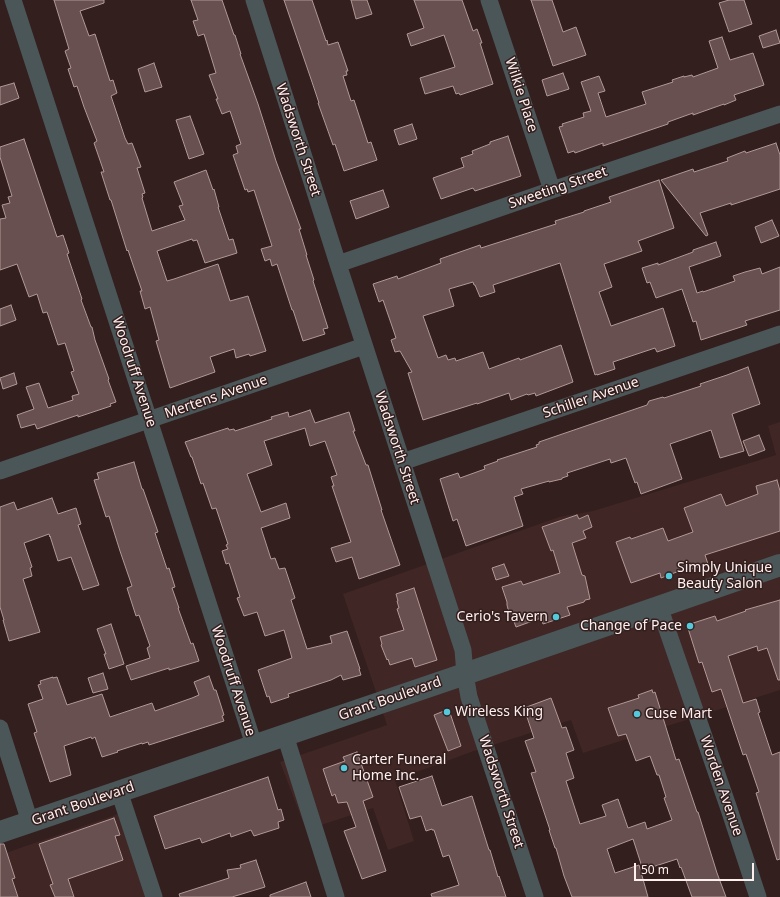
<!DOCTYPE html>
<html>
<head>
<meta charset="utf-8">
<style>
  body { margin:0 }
  #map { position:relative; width:780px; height:897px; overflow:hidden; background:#331f1e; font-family:"Noto Sans",sans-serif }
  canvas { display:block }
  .scale { position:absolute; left:634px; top:863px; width:120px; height:18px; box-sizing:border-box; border:2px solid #fff0ef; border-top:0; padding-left:5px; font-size:12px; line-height:14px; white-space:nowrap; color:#fff0ef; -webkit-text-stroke:3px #331f1e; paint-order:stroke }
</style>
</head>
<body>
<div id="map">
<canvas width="780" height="897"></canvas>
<div class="scale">50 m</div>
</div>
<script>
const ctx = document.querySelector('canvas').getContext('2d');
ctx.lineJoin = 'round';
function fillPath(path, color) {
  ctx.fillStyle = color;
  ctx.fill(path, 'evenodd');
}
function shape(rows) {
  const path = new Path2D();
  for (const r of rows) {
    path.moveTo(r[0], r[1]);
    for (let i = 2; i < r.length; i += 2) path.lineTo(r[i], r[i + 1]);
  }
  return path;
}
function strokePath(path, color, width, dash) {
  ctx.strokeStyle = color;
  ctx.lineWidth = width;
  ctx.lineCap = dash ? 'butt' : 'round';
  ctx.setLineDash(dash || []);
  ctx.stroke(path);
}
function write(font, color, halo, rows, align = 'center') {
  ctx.font = font + ' "Noto Sans",sans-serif';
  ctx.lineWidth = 3;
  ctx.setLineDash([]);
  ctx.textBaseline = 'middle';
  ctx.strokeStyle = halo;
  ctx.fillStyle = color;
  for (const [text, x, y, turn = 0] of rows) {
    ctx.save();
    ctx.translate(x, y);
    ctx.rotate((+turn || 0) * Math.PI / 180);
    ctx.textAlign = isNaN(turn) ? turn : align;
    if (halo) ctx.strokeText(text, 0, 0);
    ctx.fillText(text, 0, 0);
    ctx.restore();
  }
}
fillPath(shape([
  [780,422,780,690,583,753,571,720,471,752,395,780,414,841,388,850,373,808,306,830,280,762,387,725,343,594,559,517,593,511,776,455,768,426],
  [118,814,146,897,0,897,0,855]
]), '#402624');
const building = shape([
  [54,0,104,0,104,3,80,11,89,36,95,34,110,81,113,80,117,93,111,96,125,138,128,144,132,143,141,167,137,168,145,193,142,194,143,197,142,198,152,231,185,220,179,206,183,205,174,182,206,170,213,190,214,189,219,207,218,207,229,240,233,239,237,253,205,263,197,240,193,241,192,239,157,251,167,281,174,279,218,264,230,301,248,296,266,351,250,356,249,354,236,358,234,349,210,357,215,372,170,388,156,341,159,340,150,307,145,309,140,291,142,291,131,259,128,250,127,251,111,200,110,200,101,172,104,172,94,143,97,141,84,107,77,86,74,87,68,69,71,68,65,51,69,49,54,0],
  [191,0,222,0,234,35,235,35,241,54,240,54,258,104,276,161,301,229,299,229,307,255,306,255,314,280,313,281,328,328,323,329,325,334,303,341,293,310,292,310,277,264,272,266,270,259,265,261,261,249,272,246,254,190,248,192,247,189,245,190,233,155,238,153,236,146,241,144,230,111,222,114,216,99,218,99,209,75,216,73,204,34,198,36,193,21,198,20,191,0],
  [284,0,312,0,326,41,327,40,328,45,338,42,348,71,346,71,347,75,343,76,351,101,354,100,368,143,371,142,377,160,344,171,335,144,333,145,318,103,319,103,312,82,284,0],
  [351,0,367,0,372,14,356,19,351,0],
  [414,0,462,0,473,31,477,29,482,43,480,43,493,84,460,95,459,93,456,94,453,86,425,94,420,78,455,67,444,35,411,46,407,34,424,28,414,0],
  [531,0,552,0,563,32,576,27,586,55,553,66,531,0],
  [729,0,744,0,752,24,729,32,719,3,729,0],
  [776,30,780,43,763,48,759,36,776,30],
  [722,37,730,60,753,53,764,85,734,95,736,100,724,105,724,104,693,115,693,113,668,122,668,124,603,146,603,143,575,153,574,151,568,153,559,127,563,126,562,124,584,117,583,113,591,111,581,82,599,76,605,91,598,93,606,117,646,104,642,92,673,82,672,80,684,76,684,77,692,75,693,77,718,68,709,41,722,37],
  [154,63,162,87,145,92,138,69,154,63],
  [563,73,569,89,547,96,542,80,563,73],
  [14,83,19,98,0,105,0,87,14,83],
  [190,116,204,154,189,159,176,120,190,116],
  [412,124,417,139,399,145,394,130,412,124],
  [508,136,521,176,475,191,473,188,441,199,433,178,464,167,461,158,473,154,472,151,490,144,490,142,508,136],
  [24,139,57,237,63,235,69,253,67,254,82,299,81,300,91,327,92,327,95,340,109,379,108,380,116,402,110,404,111,406,78,417,78,415,37,429,35,424,21,428,17,415,34,409,26,387,39,383,48,408,73,400,72,396,79,394,71,372,74,371,65,343,58,345,47,312,43,313,37,294,29,297,17,264,0,270,0,219,6,218,2,205,10,203,8,197,12,196,0,157,0,147,24,139],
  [776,143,780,155,780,189,731,205,731,203,700,213,708,235,706,236,661,180,693,169,694,172,728,161,727,158,745,151,746,153,776,143],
  [659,180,674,228,638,241,642,251,604,264,612,287,599,292,611,326,663,308,675,346,657,352,655,348,613,362,615,369,597,375,597,374,595,375,560,263,493,285,495,292,480,297,475,285,474,285,473,282,449,289,454,306,423,316,438,358,446,355,448,360,455,358,456,361,483,352,489,369,519,358,520,360,561,345,573,382,536,396,535,393,528,395,527,394,511,400,509,393,477,404,477,403,423,420,408,373,412,372,400,351,395,352,391,340,396,338,394,332,383,300,379,302,373,284,397,276,398,279,441,263,440,259,480,245,481,248,556,224,555,221,584,212,584,211,611,202,609,197,659,180],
  [383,190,389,207,356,219,350,201,383,190],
  [772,220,779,236,761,243,755,227,772,220],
  [716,242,721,256,689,267,697,293,703,291,703,292,735,281,733,276,745,272,760,268,762,274,780,267,780,310,745,321,747,325,701,340,696,321,693,322,682,289,656,298,650,282,647,283,642,268,658,263,658,265,693,252,693,250,716,242],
  [11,305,16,320,0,326,0,309,11,305],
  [748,367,760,404,732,414,744,451,720,458,711,430,670,444,682,479,641,494,637,482,635,483,626,458,611,463,610,459,567,473,568,476,562,478,562,479,549,482,549,481,521,489,523,494,514,497,523,526,466,546,457,519,453,521,440,479,458,473,460,478,485,469,484,466,498,461,497,460,537,447,536,445,539,444,539,442,647,405,649,401,663,397,664,398,701,386,700,384,727,375,748,367],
  [14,373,17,384,3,389,0,378,14,373],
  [310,410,315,423,349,412,355,431,353,431,366,465,368,465,382,510,381,510,400,565,359,579,352,557,336,562,331,548,351,542,332,486,334,486,331,477,337,475,325,441,310,446,305,428,264,441,272,465,247,474,261,512,286,503,290,518,261,528,271,559,275,558,279,569,285,568,295,598,291,600,307,649,332,643,330,636,347,631,360,669,359,669,361,675,343,680,341,675,331,680,288,694,289,697,271,703,269,696,267,697,258,670,292,658,284,630,265,636,257,612,244,616,237,598,240,597,229,563,226,564,222,551,228,549,226,545,228,544,216,508,212,509,203,483,201,484,192,457,191,457,185,442,228,428,229,430,234,429,235,431,272,419,271,417,288,412,289,417,310,410],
  [759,435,765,450,749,456,743,441,759,435],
  [134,462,142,489,143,489,158,532,155,533,167,569,169,568,175,587,172,588,179,608,178,608,191,644,193,643,199,661,169,670,169,668,131,680,126,666,150,658,147,648,150,646,139,615,136,616,127,588,132,586,120,551,109,516,106,517,94,480,99,479,97,473,134,462],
  [777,480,780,491,780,531,705,555,708,564,688,570,687,568,661,578,660,573,631,583,616,542,630,537,631,539,663,528,668,541,693,532,684,508,721,494,726,506,758,494,756,486,777,480],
  [52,498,58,514,76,508,81,524,78,525,99,585,83,590,71,557,58,561,50,536,50,537,49,534,24,543,32,567,30,568,32,576,23,579,40,632,9,641,3,620,4,620,0,607,0,507,14,502,17,510,52,498],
  [577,515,579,519,588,515,592,527,583,531,586,538,572,543,582,575,585,576,590,599,585,600,584,602,567,607,570,615,543,624,541,618,516,627,510,611,508,609,507,605,507,602,502,587,521,581,523,585,560,573,553,550,551,551,542,527,577,515],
  [504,564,509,576,496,580,492,568,504,564],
  [414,588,437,660,415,667,412,658,390,665,388,659,387,660,381,645,382,644,380,637,404,630,397,609,399,608,397,601,398,601,396,594,414,588],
  [780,600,780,680,778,680,767,648,758,651,757,646,728,656,743,703,756,699,760,712,758,713,772,755,780,752,780,859,777,860,756,793,759,792,746,754,743,755,721,689,712,692,702,662,699,663,687,625,715,616,717,621,746,611,745,610,780,600],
  [111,624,124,664,109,669,104,654,106,654,97,629,111,624],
  [103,673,108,689,93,693,88,678,103,673],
  [209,676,214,690,216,690,224,715,222,716,224,721,149,745,148,742,142,744,142,743,117,751,118,752,102,757,95,737,92,739,91,737,64,746,71,775,50,782,34,733,37,732,28,704,43,699,38,685,41,684,40,681,53,677,53,678,57,677,67,705,102,694,110,717,152,703,155,711,192,698,199,695,194,682,209,676],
  [652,690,653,693,655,692,676,760,679,759,697,812,698,812,717,873,726,897,692,897,681,867,680,868,677,859,643,870,633,839,607,849,615,873,639,865,648,897,572,897,564,876,556,848,555,848,549,830,550,830,531,773,536,772,525,741,534,738,524,708,551,698,562,728,566,727,574,750,566,753,574,778,566,781,580,824,606,816,602,805,618,799,628,828,645,822,647,829,672,820,664,798,666,797,659,775,657,775,650,756,636,761,626,734,618,736,608,708,639,698,638,695,652,690],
  [444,711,450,713,461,746,448,751,434,715,444,711],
  [357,752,373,797,363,801,386,871,362,879,344,831,356,827,347,802,338,803,335,794,332,796,323,769,345,761,343,757,357,752],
  [432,776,442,806,472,796,489,850,490,850,498,877,499,876,506,897,432,897,431,894,459,885,449,855,443,857,434,830,432,830,432,829,426,831,421,816,410,819,399,787,432,776],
  [268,777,278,810,281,809,284,820,278,822,279,828,254,836,251,830,231,837,230,833,202,843,200,838,165,849,154,816,268,777],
  [114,818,120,835,115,836,123,860,68,879,74,897,55,897,50,885,53,884,39,844,114,818],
  [0,844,4,844,15,878,12,879,18,897,0,897,0,844],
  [256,860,265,887,232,897,180,897,179,894,229,878,227,870,241,868,240,865,256,860],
  [306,882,311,897,270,897,270,895,306,882]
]);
fillPath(building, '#67504f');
strokePath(building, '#b29896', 1);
strokePath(shape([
  [13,0,149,420,254,745],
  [254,0,338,264,463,650,465,674,469,697,535,897],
  [489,0,552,190],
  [338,264,552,190,780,114],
  [402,462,780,334],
  [0,471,364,346],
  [659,606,729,809,758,897],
  [0,728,30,822],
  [285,735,336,897],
  [119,791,154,897]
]), '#4b5658', 17);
strokePath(shape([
  [0,832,465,674,780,565]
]), '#4b5658', 22);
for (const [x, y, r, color] of [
  [669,576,4,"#53cadc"],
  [556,617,4,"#53cadc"],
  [690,626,4,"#53cadc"],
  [447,712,4,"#53cadc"],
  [637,714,4,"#53cadc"],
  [344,768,4,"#53cadc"]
]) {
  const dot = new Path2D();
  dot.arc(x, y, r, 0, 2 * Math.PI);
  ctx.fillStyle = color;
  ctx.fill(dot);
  strokePath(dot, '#331f1e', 1.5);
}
write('14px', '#fff0ef', '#331f1e', [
  ["Wilkie Place",521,95,72],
  ["Wadsworth Street",298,140,72],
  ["Sweeting Street",558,188,-19],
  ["Woodruff Avenue",134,372,72],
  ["Mertens Avenue",216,397,-19],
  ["Schiller Avenue",591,398,-19],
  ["Wadsworth Street",397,448,72],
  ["Woodruff Avenue",233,681,72],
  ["Grant Boulevard",390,699,-19],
  ["Worden Avenue",721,786,71],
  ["Wadsworth Street",501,792,72],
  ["Grant Boulevard",83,804,-19]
]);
write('14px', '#fff0ef', '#331f1e', [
  ["Simply Unique",677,568],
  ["Beauty Salon",677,584],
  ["Cerio's Tavern",548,617,"right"],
  ["Change of Pace",682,626,"right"],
  ["Wireless King",455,712],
  ["Cuse Mart",645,714],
  ["Carter Funeral",352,760],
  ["Home Inc.",352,776]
], 'left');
</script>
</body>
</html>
